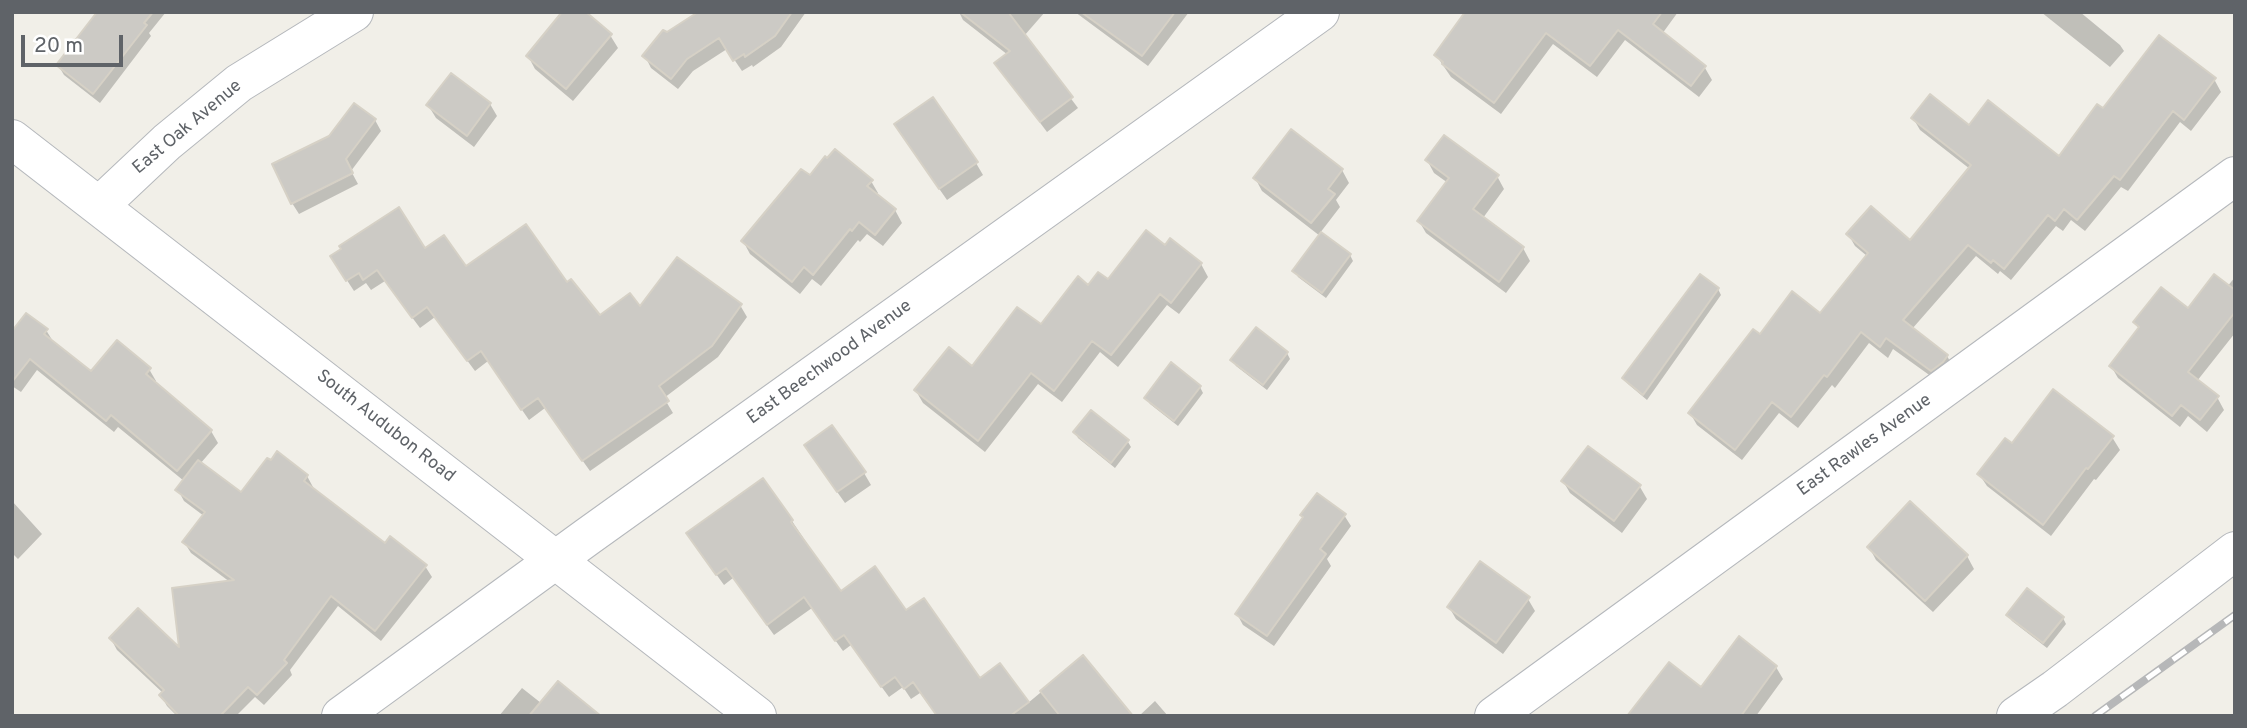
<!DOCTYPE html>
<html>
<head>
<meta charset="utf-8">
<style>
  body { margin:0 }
  #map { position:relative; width:2247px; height:728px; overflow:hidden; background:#f1efe8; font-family:Overpass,sans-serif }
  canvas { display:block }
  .frame { position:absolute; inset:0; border:14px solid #5f6368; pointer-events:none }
  .scale { position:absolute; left:21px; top:35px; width:102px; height:32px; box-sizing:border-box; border:4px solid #5f6368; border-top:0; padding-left:9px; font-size:21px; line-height:24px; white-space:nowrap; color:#5f6368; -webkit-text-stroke:5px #fff; paint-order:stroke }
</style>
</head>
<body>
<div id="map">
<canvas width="2247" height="728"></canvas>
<div class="frame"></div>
<div class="scale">20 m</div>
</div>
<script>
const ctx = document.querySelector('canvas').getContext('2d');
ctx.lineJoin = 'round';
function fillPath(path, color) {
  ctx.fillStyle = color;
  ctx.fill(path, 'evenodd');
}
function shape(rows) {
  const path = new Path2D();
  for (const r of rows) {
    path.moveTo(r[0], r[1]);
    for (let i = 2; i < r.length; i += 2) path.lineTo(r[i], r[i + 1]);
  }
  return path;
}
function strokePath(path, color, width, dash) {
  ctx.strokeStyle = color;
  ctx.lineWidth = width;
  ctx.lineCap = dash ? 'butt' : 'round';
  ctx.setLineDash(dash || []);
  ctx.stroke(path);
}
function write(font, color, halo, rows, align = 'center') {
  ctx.font = font + ' Overpass,sans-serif';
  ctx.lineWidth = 6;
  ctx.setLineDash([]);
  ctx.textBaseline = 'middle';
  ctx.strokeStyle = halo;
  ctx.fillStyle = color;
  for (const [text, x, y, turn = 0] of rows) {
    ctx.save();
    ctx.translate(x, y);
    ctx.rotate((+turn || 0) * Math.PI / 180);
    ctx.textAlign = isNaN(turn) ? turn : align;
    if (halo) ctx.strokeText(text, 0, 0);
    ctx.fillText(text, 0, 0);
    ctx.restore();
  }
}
fillPath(shape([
  [99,12,166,12,149,33,151,36,100,103,64,75,58,65],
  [701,12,806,12,781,47,753,67,752,65,742,71,727,49,693,71,678,89,651,68,645,56,667,35],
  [959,12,1045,12,1024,36,1078,108,1047,132,996,64,1008,55,963,20],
  [1075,12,1189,12,1148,66],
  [1500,12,1678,12,1662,34,1705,68,1712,80,1699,97,1625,40,1597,77,1553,44,1501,114,1451,77,1436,55],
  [2041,12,2080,12,2120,45,2124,51,2110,67],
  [610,35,618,48,573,101,535,69,528,56],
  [2214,79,2221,92,2191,131,2180,122,2128,191,2121,187,2085,231,2071,220,2063,231,2056,226,2011,280,2000,271,1998,274,1976,256,1912,329,1947,356,1954,368,1939,382,1893,349,1888,358,1869,343,1835,388,1832,385,1798,428,1779,413,1742,460,1697,425,1690,413,1760,336,1821,315,1867,256,1855,246,1848,234,1911,242,1970,169,1920,130,1913,118,1969,127,2059,158,2103,111],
  [490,104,497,116,474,147,436,118,428,105],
  [375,120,381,131,351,171,358,184,299,214,292,203,330,137],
  [903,137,976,163,983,175,947,200],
  [1427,160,1497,176,1504,189,1483,218,1523,248,1530,261,1506,293,1426,233,1419,221,1448,183,1434,173],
  [827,161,871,181,878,193,876,196,895,210,902,223,883,246,867,234,860,242,858,240,821,286,812,279,800,294,750,254,743,241],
  [1342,170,1349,183,1336,200,1340,207,1320,233,1350,255,1353,261,1326,298,1298,277,1295,271,1320,236,1262,191,1255,178],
  [1165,247,1201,264,1208,277,1179,314,1167,305,1118,367,1100,352,1062,402,1038,384,985,452,923,403,916,391,972,369,1041,327,1088,287,1108,281],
  [425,250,466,268,566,285,600,318,640,309,740,305,747,317,718,357,664,398,673,413,590,471,545,408,529,420,488,361,475,371,435,317,420,328,385,281,371,290,366,283,354,291,339,268],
  [2235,277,2235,333,2197,381,2217,397,2224,410,2207,432,2188,416,2180,427,2118,378,2111,366,2139,329,2135,323,2188,311,2227,287],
  [1718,289,1721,295,1647,400,1628,384,1624,379],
  [46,330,54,343,91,373,149,369,156,381,154,383,211,431,218,443,200,464,242,494,307,476,313,487,311,489,385,545,425,566,432,577,381,641,338,606,290,670,292,675,264,705,255,697,236,716,177,716,167,706,161,695,163,693,117,650,111,639,182,652,230,582,191,553,184,542,204,516,184,501,178,490,184,481,118,427,114,432,37,370,21,392,12,386,12,334],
  [1287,353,1290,359,1267,390,1236,366,1232,360],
  [1171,365,1200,387,1203,393,1178,426,1150,404,1146,398],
  [1091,412,1128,442,1131,447,1115,468,1078,438,1075,432],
  [2112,437,2120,450,2096,480,2094,479,2051,536,1987,486,1979,474,2012,445],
  [1588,448,1640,487,1647,499,1622,533,1570,493,1563,481],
  [813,458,864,473,871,485,845,503],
  [12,501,42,534,18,559,12,553],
  [1344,515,1351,526,1327,559,1331,566,1274,646,1243,625,1237,614],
  [792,521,840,593,906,613,980,680,1000,665,1028,703,1082,658,1131,716,937,716,920,693,911,699,903,687,889,697,851,645,843,651,812,608,774,635,733,578,724,585,695,545],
  [1869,547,1967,556,1974,569,1933,612,1876,560],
  [1528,599,1535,611,1503,654,1456,619,1449,607],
  [2008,615,2063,618,2066,624,2047,648,2012,621],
  [1776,667,1783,679,1756,716,1629,716,1701,689],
  [522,688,541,703,598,716,499,716],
  [1155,701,1168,716,1139,716]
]), '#0003');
const building = shape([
  [97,12,153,12,144,23,147,25,93,94,56,65,97,12],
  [562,12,586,12,612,34,566,89,526,56,562,12],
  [698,12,792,12,775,36,745,57,744,54,733,61,719,38,687,59,671,79,642,56,663,30,667,32,698,12],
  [960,12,1008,12,1073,97,1040,122,994,63,1010,51,960,12],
  [1081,12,1175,12,1142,56,1081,12],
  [1465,12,1662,12,1653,24,1706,66,1691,86,1618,30,1590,66,1546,33,1494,103,1442,64,1443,62,1434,55,1465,12],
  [2159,35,2216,78,2184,120,2173,111,2120,180,2114,176,2077,220,2064,209,2055,221,2048,215,2004,269,1993,260,1991,263,1968,245,1903,320,1948,355,1943,362,1931,371,1886,338,1880,347,1861,332,1827,377,1824,375,1791,417,1772,402,1735,450,1688,413,1753,329,1760,334,1792,291,1820,313,1868,253,1846,234,1871,206,1910,240,1971,165,1911,118,1930,94,1969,125,1988,100,2059,156,2097,104,2103,108,2159,35],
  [451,73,491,103,467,136,426,105,451,73],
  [933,97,978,162,939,189,894,124,933,97],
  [354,103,376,119,346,159,353,173,291,204,272,164,329,136,354,103],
  [1291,129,1343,169,1328,189,1335,194,1311,223,1253,178,1291,129],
  [1444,135,1499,175,1473,209,1524,247,1499,282,1417,221,1449,178,1425,160,1444,135],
  [835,149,873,180,867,186,896,209,875,235,859,222,852,231,850,229,813,275,804,267,792,282,741,241,801,169,810,175,825,156,827,158,835,149],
  [399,207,425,248,444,235,466,266,526,224,567,282,571,279,600,315,630,293,640,306,677,257,742,304,712,346,659,386,669,401,582,461,538,398,521,410,481,351,467,361,427,307,412,318,377,270,363,280,359,273,346,281,330,256,341,249,339,246,399,207],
  [1146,230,1165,245,1170,238,1202,263,1171,303,1160,294,1111,355,1092,341,1054,391,1031,373,978,441,914,390,949,347,972,366,1017,307,1041,324,1078,276,1088,285,1098,272,1108,279,1146,230],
  [1321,232,1351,254,1322,293,1292,271,1321,232],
  [1700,274,1719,288,1643,395,1622,378,1700,274],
  [2214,274,2235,290,2235,312,2188,372,2219,396,2200,420,2181,405,2172,416,2109,366,2139,327,2133,322,2161,287,2188,308,2214,274],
  [26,313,48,329,44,334,91,371,117,340,151,368,146,374,212,430,177,471,111,415,106,421,30,359,12,382,12,331,26,313],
  [1256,327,1288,352,1263,385,1230,360,1256,327],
  [1171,362,1201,386,1174,421,1144,398,1171,362],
  [2053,389,2114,436,2088,469,2086,468,2043,525,1977,474,2005,438,2012,443,2053,389],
  [1091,410,1129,440,1111,463,1073,432,1091,410],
  [832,425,866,472,837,492,804,445,832,425],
  [1588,446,1641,485,1614,521,1561,481,1588,446],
  [277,451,308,475,304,481,385,543,390,536,427,565,375,631,331,596,284,660,287,663,257,695,248,687,220,716,179,716,159,695,164,690,109,638,138,608,179,647,172,588,234,580,182,542,205,512,175,490,198,460,241,492,267,458,271,460,277,451],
  [763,478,793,520,791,522,841,591,875,566,906,610,924,598,980,678,1000,663,1029,702,1010,716,937,716,913,682,904,689,895,677,881,687,844,635,835,641,804,597,767,625,726,568,716,575,686,533,763,478],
  [1317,493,1346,514,1320,549,1326,554,1267,636,1235,614,1303,517,1300,515,1317,493],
  [1910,501,1968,555,1925,601,1867,547,1910,501],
  [1480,561,1530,597,1496,643,1447,607,1480,561],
  [2027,588,2064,617,2043,643,2006,615,2027,588],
  [1739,636,1777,666,1741,716,1627,716,1669,662,1701,687,1739,636],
  [1083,655,1133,716,1060,716,1040,691,1083,655],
  [558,681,601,716,529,716,558,681]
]);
fillPath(building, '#cccac5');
strokePath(building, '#d6d1c6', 2);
const minor = shape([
  [12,139,757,716],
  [99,206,167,142,239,83,354,12],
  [341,716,587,537,1320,12],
  [1494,716,2235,176],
  [2016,716,2055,689,2235,551]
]);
strokePath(minor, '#b5b8bc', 40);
strokePath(minor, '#fff', 38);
const rail = shape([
  [2095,716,2235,615]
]);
strokePath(rail, '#b6b7b8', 8);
strokePath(rail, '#fff', 5, [16]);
write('18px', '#5f6368', '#fff', [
  ["East Oak Avenue",188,128,-40],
  ["East Beechwood Avenue",830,363,-36],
  ["South Audubon Road",385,427,38],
  ["East Rawles Avenue",1865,446,-36]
]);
</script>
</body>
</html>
